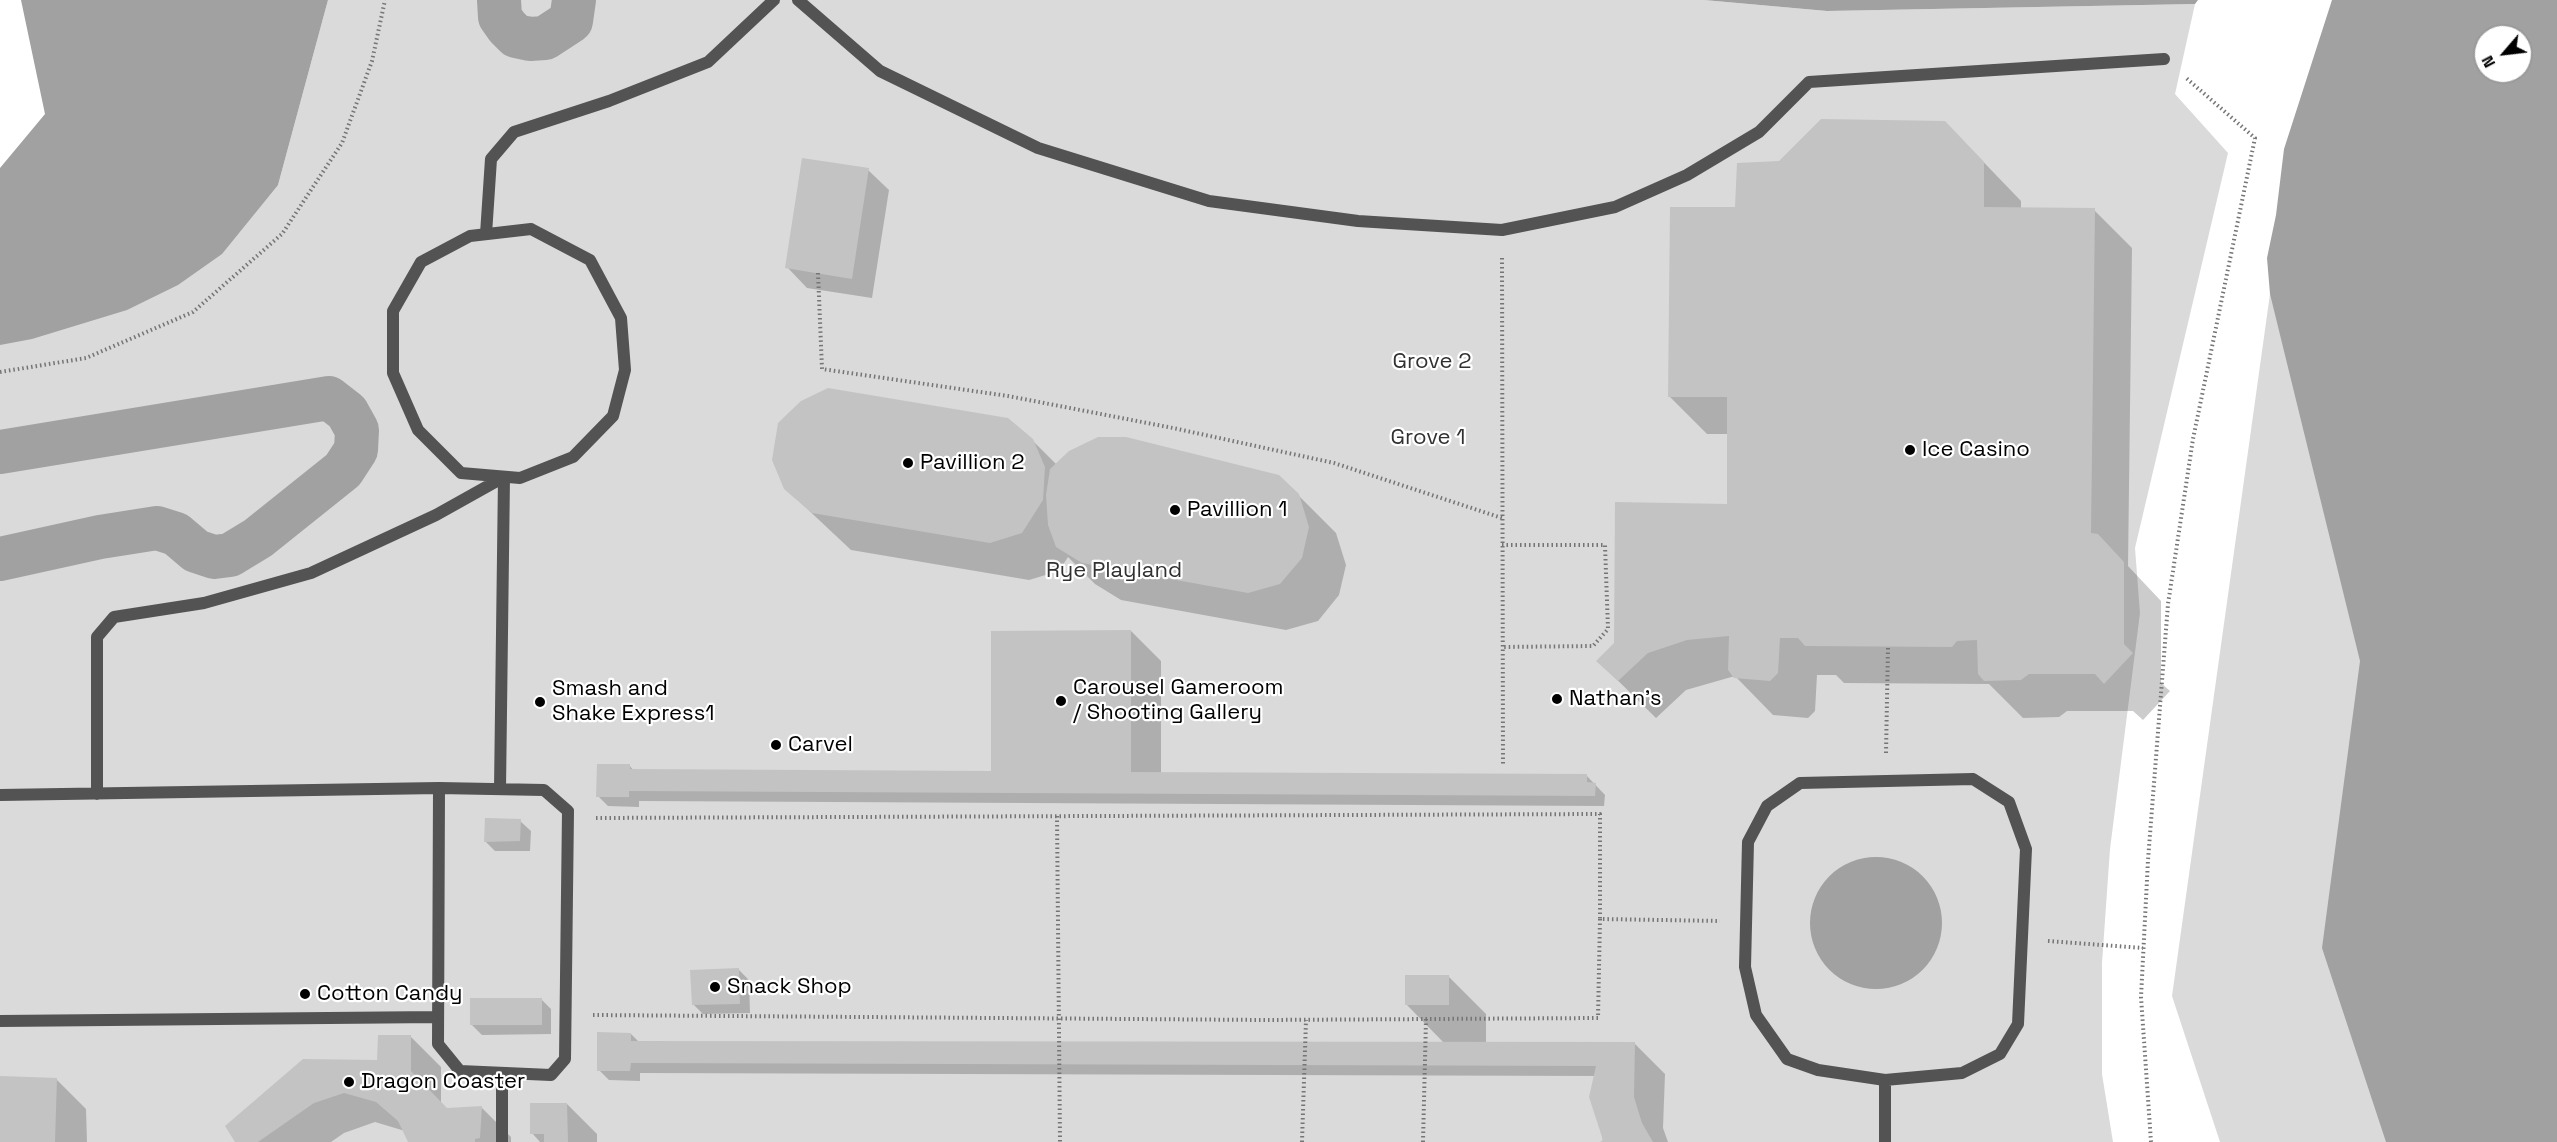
<!DOCTYPE html>
<html>
<head>
<meta charset="utf-8">
<style>
  body { margin:0 }
  #map { position:relative; width:2557px; height:1142px; overflow:hidden; background:#fff; font-family:"Space Grotesk",sans-serif }
  canvas { display:block }
  .north { position:absolute; left:2473px; top:24px; width:60px; height:60px; box-sizing:border-box; background:#fff; border:2px solid #999; border-radius:50%; rotate:242deg; font-size:16px; font-weight:700; line-height:24px; text-align:center; color:#000 }
  .north::after { content:''; display:block; margin:auto; width:21px; height:27px; background:#000; clip-path:polygon(50% 0,100% 100%,50% 72%,0 100%) }
</style>
</head>
<body>
<div id="map">
<canvas width="2557" height="1142"></canvas>
<div class="north">N</div>
</div>
<script>
const ctx = document.querySelector('canvas').getContext('2d');
ctx.lineJoin = 'round';
function fillPath(path, color) {
  ctx.fillStyle = color;
  ctx.fill(path, 'evenodd');
}
function shape(rows) {
  const path = new Path2D();
  for (const r of rows) {
    if (r.length === 3) {
      path.moveTo(r[0] + r[2], r[1]);
      path.arc(r[0], r[1], r[2], 0, 2 * Math.PI);
      continue;
    }
    path.moveTo(r[0], r[1]);
    for (let i = 2; i < r.length; i += 2) path.lineTo(r[i], r[i + 1]);
  }
  return path;
}
function strokePath(path, color, width, dash) {
  ctx.strokeStyle = color;
  ctx.lineWidth = width;
  ctx.lineCap = dash ? 'butt' : 'round';
  ctx.setLineDash(dash || []);
  ctx.stroke(path);
}
function write(font, color, halo, rows, align = 'center') {
  ctx.font = font + ' "Space Grotesk",sans-serif';
  ctx.lineWidth = 4.5;
  ctx.setLineDash([]);
  ctx.textBaseline = 'middle';
  ctx.strokeStyle = halo;
  ctx.fillStyle = color;
  for (const [text, x, y, turn = 0] of rows) {
    ctx.save();
    ctx.translate(x, y);
    ctx.rotate((+turn || 0) * Math.PI / 180);
    ctx.textAlign = isNaN(turn) ? turn : align;
    if (halo) ctx.strokeText(text, 0, 0);
    ctx.fillText(text, 0, 0);
    ctx.restore();
  }
}
fillPath(shape([
  [328,0,1704,0,1827,11,2195,4,2175,94,2228,153,2135,548,2140,613,2110,849,2102,963,2102,1074,2113,1142,0,1142,0,344,278,185],
  [2270,294,2557,373,2557,1142,2220,1142,2172,996]
]), '#dadada');
fillPath(shape([
  [21,0,328,0,278,185,222,254,178,285,127,310,32,339,0,345,0,168,45,114],
  [1704,0,2198,0,2195,4,1827,11],
  [2332,0,2557,0,2557,1142,2386,1142,2322,948,2360,661,2270,294,2267,258,2276,215,2284,149],
  [2485,36,2521,36,2521,72,2485,72],
  [1876,923,66]
]), '#a1a1a1');
fillPath(shape([
  [1945,122,2021,201,2021,209,2094,210,2132,248,2128,566,2161,601,2161,683,2170,691,2143,720,2133,711,2067,711,2059,717,2023,718,1989,684,1844,683,1836,675,1817,675,1815,711,1808,718,1773,715,1735,676,1686,690,1656,718,1598,661,1615,644,1729,506,1729,434,1707,434,1669,396,1737,209,1780,163],
  [868,170,889,190,872,298,807,288,787,267],
  [1032,440,1057,465,1298,495,1336,533,1346,565,1339,595,1318,621,1286,630,1121,600,1095,584,1068,557,1059,571,1029,580,851,550,785,488],
  [1131,631,1161,661,1161,773,1586,775,1605,795,1604,806,639,801,639,807,608,806,598,796,629,765,634,771,995,772],
  [520,821,531,831,530,851,495,851,485,841],
  [739,970,749,980,750,1013,703,1014,693,1004],
  [1448,976,1486,1014,1486,1045,1635,1044,1665,1074,1663,1128,1668,1142,1603,1142,1595,1076,640,1073,640,1081,609,1080,599,1070,631,1034,639,1042,1446,1045,1406,1004],
  [541,999,551,1009,551,1034,482,1035,471,1024],
  [411,1037,441,1067,441,1103,447,1109,482,1108,511,1137,511,1142,410,1142,405,1131,375,1122,344,1133,331,1142,237,1142,378,1061],
  [0,1078,56,1079,86,1109,87,1142,0,1142],
  [567,1104,597,1134,597,1142,540,1142,532,1133]
]), '#0003');
strokePath(shape([
  [499,0,500,17,507,27,516,36,530,39,545,38,571,21,574,0],
  [0,452,329,398,347,412,357,430,356,450,343,470,258,538,230,555,214,557,196,551,176,534,157,528,100,537,0,559]
]), '#a1a1a1', 44);
fillPath(shape([
  [1821,119,1945,121,1984,162,1984,207,2095,208,2091,533,2098,534,2124,562,2124,644,2133,653,2104,684,2095,674,2029,674,2021,680,1984,681,1978,674,1977,640,1957,641,1952,647,1805,646,1798,638,1780,638,1778,673,1770,681,1734,678,1728,670,1729,636,1687,640,1648,653,1618,681,1596,661,1614,643,1615,502,1727,504,1727,397,1668,397,1670,207,1735,207,1737,163,1779,161],
  [802,158,869,168,852,279,785,268],
  [828,388,1008,418,1033,439,1045,467,1043,500,1022,533,990,543,812,513,784,489,772,460,778,423,801,401],
  [1098,437,1126,437,1279,475,1299,494,1309,527,1302,558,1280,584,1248,593,1082,563,1056,547,1048,525,1046,495,1050,469,1069,451],
  [1131,630,1131,772,1587,774,1587,782,1596,783,1595,796,629,791,629,797,596,797,597,764,630,764,630,769,991,771,991,631],
  [485,818,521,819,520,841,484,842],
  [739,968,740,1004,692,1005,690,970],
  [1405,975,1449,975,1449,1005,1405,1005],
  [470,998,542,998,542,1025,470,1025],
  [597,1032,631,1033,631,1041,1635,1042,1634,1097,1642,1123,1653,1142,1600,1142,1603,1140,1589,1097,1596,1066,631,1063,630,1071,597,1071],
  [378,1035,411,1035,411,1071,447,1108,482,1106,480,1138,475,1139,475,1142,408,1142,398,1121,376,1102,344,1093,314,1103,258,1142,235,1142,225,1126,303,1059,377,1060],
  [0,1076,57,1078,55,1142,0,1142],
  [530,1103,567,1103,568,1142,544,1142,544,1134,530,1134]
]), '#c3c3c3');
strokePath(shape([
  [1502,258,1503,765],
  [818,273,822,369,1008,396,1173,428,1334,463,1502,518],
  [0,372,86,358,193,312,282,234,342,143,372,61,385,0],
  [1502,545,1605,545,1608,629,1593,646,1503,647],
  [1886,753,1888,647],
  [1057,816,1060,1142],
  [596,818,1600,814,1600,919],
  [2048,941,2143,948],
  [593,1015,1265,1020,1598,1018,1600,919,1720,921],
  [1302,1142,1306,1020],
  [1423,1142,1426,1019],
  [2151,1142,2141,997,2148,860,2168,604,2193,439,2255,138,2185,77]
]), '#757575', 4, [1.5, 3]);
strokePath(shape([
  [486,234,491,159,514,132,609,101,708,62,774,0],
  [1973,779,2009,802,2026,849,2018,1024,2000,1054,1962,1073,1885,1080,1818,1070,1787,1059,1756,1015,1745,967,1748,842,1767,806,1800,783,1973,779],
  [1885,1142,1885,1080]
]), '#535353', 12);
strokePath(shape([
  [798,0,880,71,1038,148,1209,201,1358,221,1502,230,1615,207,1687,175,1759,132,1809,82,2164,59],
  [531,229,590,260,621,318,625,370,613,416,573,457,520,478,461,473,418,430,393,373,393,311,421,262,470,236,531,229],
  [439,788,544,790,568,811,565,1059,551,1075,460,1071,438,1044,439,788],
  [97,794,97,637,114,617,204,603,311,573,436,515,504,477,500,789],
  [0,795,439,788],
  [0,1021,438,1017],
  [502,1142,502,1074]
]), '#535353', 12);
for (const [x, y, r, color] of [
  [1910,450,6,"#000"],
  [908,463,6,"#000"],
  [1175,510,6,"#000"],
  [1557,699,6,"#000"],
  [1061,701,6,"#000"],
  [540,702,6,"#000"],
  [776,745,6,"#000"],
  [715,987,6,"#000"],
  [305,994,6,"#000"],
  [349,1082,6,"#000"]
]) {
  const dot = new Path2D();
  dot.arc(x, y, r, 0, 2 * Math.PI);
  ctx.fillStyle = color;
  ctx.fill(dot);
  strokePath(dot, '#fff', 2);
}
write('22px', '#313131', '#fff', [
  ["Grove 2",1432,362],
  ["Grove 1",1428,438],
  ["Rye Playland",1114,571]
]);
write('22px', '#000', '#fff', [
  ["Ice Casino",1922,450],
  ["Pavillion 2",920,463],
  ["Pavillion 1",1187,510],
  ["Carousel Gameroom",1073,688],
  ["/ Shooting Gallery",1073,713],
  ["Smash and",552,689],
  ["Shake Express1",552,714],
  ["Nathan's",1569,699],
  ["Carvel",788,745],
  ["Snack Shop",727,987],
  ["Cotton Candy",317,994],
  ["Dragon Coaster",361,1082]
], 'left');
</script>
</body>
</html>
